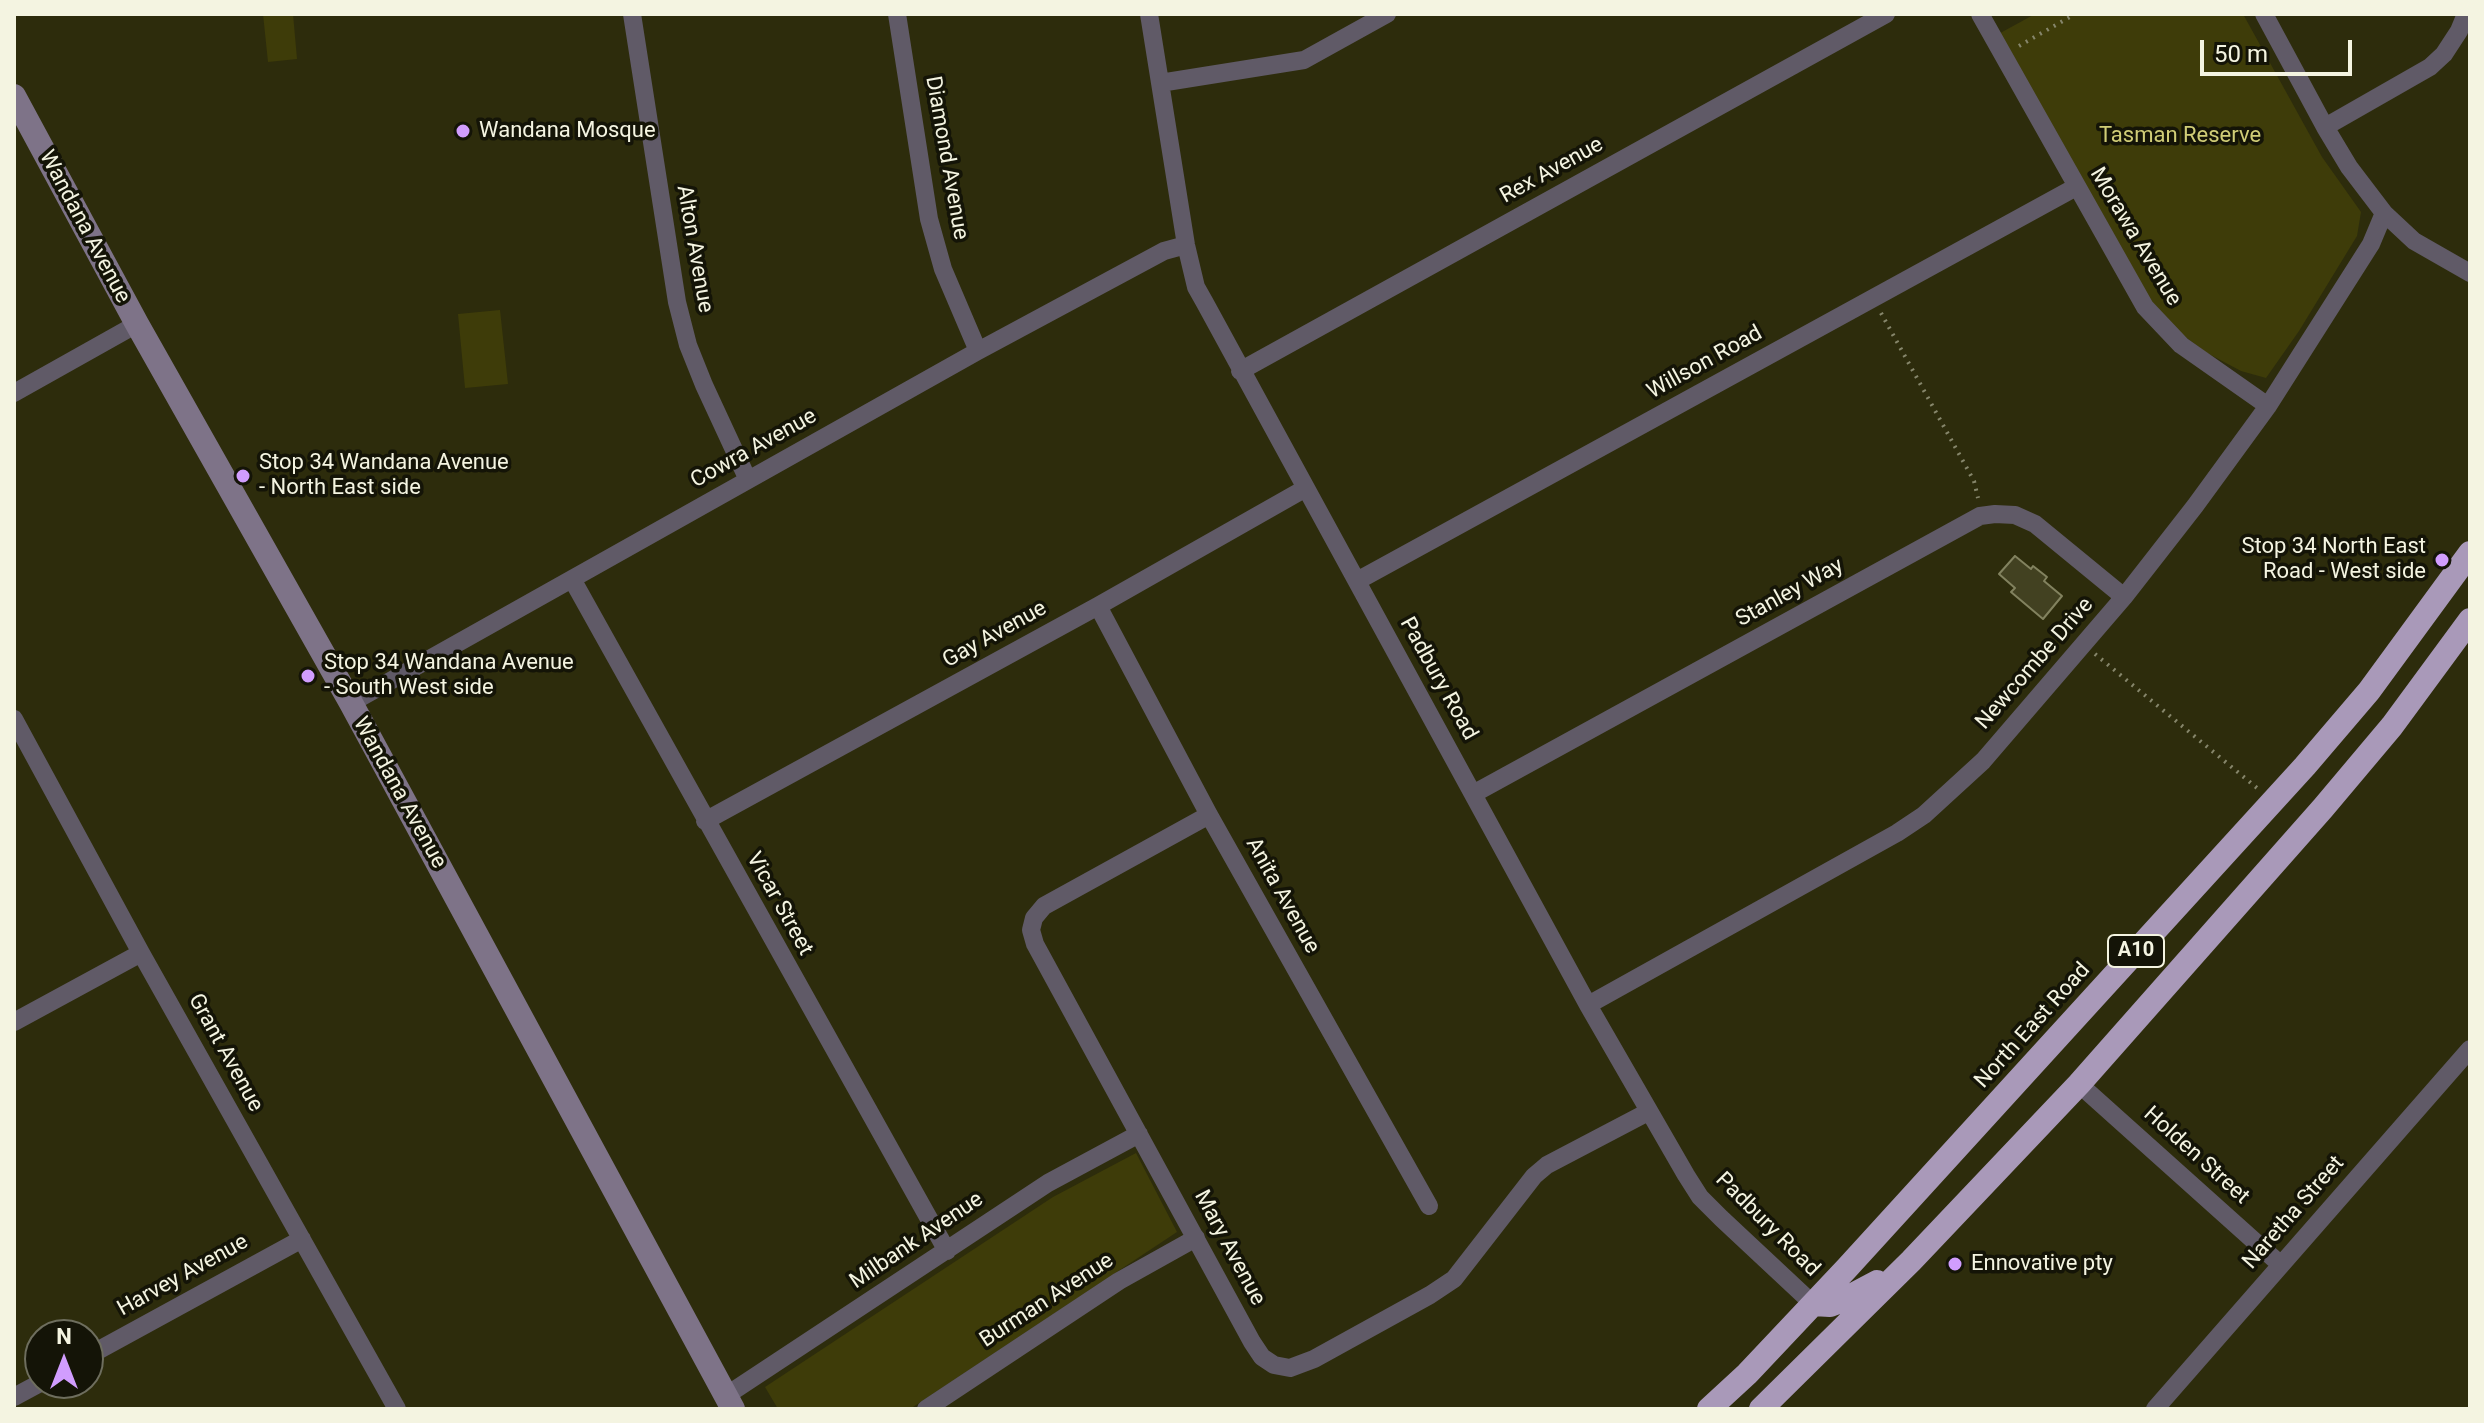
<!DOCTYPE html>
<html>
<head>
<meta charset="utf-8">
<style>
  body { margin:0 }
  #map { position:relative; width:2484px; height:1423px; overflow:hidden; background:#2d2c0c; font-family:Roboto,sans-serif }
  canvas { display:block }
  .frame { position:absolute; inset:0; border:16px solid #f4f4e1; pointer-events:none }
  .north { position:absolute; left:24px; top:1319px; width:80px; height:80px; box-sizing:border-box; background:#141407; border:2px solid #6e6e5e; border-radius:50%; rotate:0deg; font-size:22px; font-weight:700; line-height:32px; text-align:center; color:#f4f4e1 }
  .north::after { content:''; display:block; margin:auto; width:28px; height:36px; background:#d19dfe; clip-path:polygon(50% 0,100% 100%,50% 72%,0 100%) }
  .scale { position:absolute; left:2200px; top:40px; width:152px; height:36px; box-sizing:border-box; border:4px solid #f4f4e1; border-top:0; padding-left:10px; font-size:24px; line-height:28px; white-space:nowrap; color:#f4f4e1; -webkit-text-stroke:6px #141407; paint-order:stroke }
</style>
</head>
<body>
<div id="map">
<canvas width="2484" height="1423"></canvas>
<div class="frame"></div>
<div class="north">N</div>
<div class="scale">50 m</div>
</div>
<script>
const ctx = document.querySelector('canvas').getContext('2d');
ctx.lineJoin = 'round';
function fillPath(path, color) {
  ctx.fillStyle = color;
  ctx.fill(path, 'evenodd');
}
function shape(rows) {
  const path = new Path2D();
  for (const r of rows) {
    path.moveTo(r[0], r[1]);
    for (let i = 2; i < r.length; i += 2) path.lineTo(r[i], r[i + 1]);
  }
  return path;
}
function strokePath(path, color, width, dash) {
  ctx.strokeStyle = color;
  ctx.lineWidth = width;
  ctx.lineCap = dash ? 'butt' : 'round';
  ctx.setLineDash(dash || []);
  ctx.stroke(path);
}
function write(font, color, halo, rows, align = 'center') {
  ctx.font = font + ' Roboto,sans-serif';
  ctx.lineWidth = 7;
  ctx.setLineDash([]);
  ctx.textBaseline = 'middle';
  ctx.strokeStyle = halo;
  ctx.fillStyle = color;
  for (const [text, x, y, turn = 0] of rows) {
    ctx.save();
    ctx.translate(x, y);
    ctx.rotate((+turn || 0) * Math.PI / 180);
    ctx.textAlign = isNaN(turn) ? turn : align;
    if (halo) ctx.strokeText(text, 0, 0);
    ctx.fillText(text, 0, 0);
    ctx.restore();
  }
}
fillPath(shape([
  [263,14,293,14,297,59,268,62],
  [2035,14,2243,14,2322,157,2361,212,2357,236,2299,331,2266,378,2241,371,2207,353,2145,307,1993,37],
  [500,310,508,384,465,388,458,314],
  [1136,1153,1177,1232,910,1409,778,1409,765,1387,1053,1197]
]), '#3e3c09');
const building = shape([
  [2015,556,2031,569,2033,566,2047,577,2044,581,2062,596,2043,619,2011,592,2015,588,1999,574,2015,556]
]);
fillPath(building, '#424121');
strokePath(building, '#82825f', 2);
strokePath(shape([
  [2019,46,2075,14],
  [1881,313,1974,481,1978,498],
  [2095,654,2257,788]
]), '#86866b', 4, [2, 6]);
strokePath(shape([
  [632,14,677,302,688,345,704,385,748,480],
  [897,14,929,219,943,269,978,351],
  [1149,14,1186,245,1196,287,1205,303,1588,1005,1686,1175,1700,1197,1721,1218,1813,1304],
  [1980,14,2145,307,2181,345,2268,406],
  [2264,14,2325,127,2349,167,2384,213,2414,241,2470,273],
  [1160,83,1304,60,1387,14],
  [2325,127,2430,67,2444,54,2459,31,2466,14],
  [1240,371,1886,14],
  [14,393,137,324],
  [572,579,947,1251],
  [1357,581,2076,187],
  [1098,606,1209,815,1429,1206],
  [351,703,978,351,1164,251,1186,245],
  [14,719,141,953,397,1409],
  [1473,794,1980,516,1995,514,2015,515,2035,524,2124,597],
  [1209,815,1044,906,1034,918,1031,930,1035,944,1252,1342,1262,1357,1274,1365,1290,1368,1314,1359,1430,1295,1454,1279,1534,1176,1547,1165,1648,1112],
  [705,821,1098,606,1306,488],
  [1588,1005,1897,833,1924,815,1983,761,2124,597,2195,506,2268,406,2371,244,2384,213],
  [14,1022,141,953],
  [2079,1084,2281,1265],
  [88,1356,302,1239],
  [727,1395,1048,1183,1139,1134],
  [14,1397,40,1383],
  [926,1409,1119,1281,1196,1238],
  [2155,1409,2470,1049]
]), '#605a67', 18);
strokePath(shape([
  [14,96,137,324,351,703,733,1409]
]), '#7e7388', 24);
strokePath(shape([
  [1813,1304,1830,1305,1843,1300,1877,1282],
  [1709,1409,1747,1374,1847,1268,2305,766,2369,691,2470,553],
  [1761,1409,1911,1261,2079,1084,2323,808,2392,726,2470,620]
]), '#a999b9', 24);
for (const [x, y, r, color] of [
  [463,131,8,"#d19dfe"],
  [243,476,8,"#d19dfe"],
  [2442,560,8,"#d19dfe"],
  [308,676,8,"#d19dfe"],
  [1955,1264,8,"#d19dfe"]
]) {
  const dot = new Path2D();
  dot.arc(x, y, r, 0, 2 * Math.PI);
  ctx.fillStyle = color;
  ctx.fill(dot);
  strokePath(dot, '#141407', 3);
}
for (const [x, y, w] of [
  [2136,951,56]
]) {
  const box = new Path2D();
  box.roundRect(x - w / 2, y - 16, w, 32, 6);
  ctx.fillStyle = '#141407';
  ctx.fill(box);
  strokePath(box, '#f4f4e1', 2);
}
write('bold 20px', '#f4f4e1', null, [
  ["A10",2136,951]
]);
write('22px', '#f4f4e1', '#141407', [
  ["Wandana Mosque",479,131],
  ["Stop 34 Wandana Avenue",259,463],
  ["- North East side",259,488],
  ["Stop 34 North East",2426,547,"right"],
  ["Road - West side",2426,572,"right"],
  ["Stop 34 Wandana Avenue",324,663],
  ["- South West side",324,688],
  ["Ennovative pty",1971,1264]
], 'left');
write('22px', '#d0cd77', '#141407', [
  ["Tasman Reserve",2180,136]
]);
write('22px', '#f4f4e1', '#141407', [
  ["Diamond Avenue",946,158,80],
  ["Rex Avenue",1552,171,-29],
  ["Wandana Avenue",84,227,62],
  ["Morawa Avenue",2135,237,59],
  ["Alton Avenue",694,249,80],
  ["Willson Road",1705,363,-29],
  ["Cowra Avenue",754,449,-29],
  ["Stanley Way",1790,593,-29],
  ["Gay Avenue",995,635,-29],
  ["Newcombe Drive",2035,664,-49],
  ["Padbury Road",1438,679,61],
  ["Wandana Avenue",399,793,61],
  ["Anita Avenue",1282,896,61],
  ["Vicar Street",779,904,61],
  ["North East Road",2033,1026,-48],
  ["Grant Avenue",225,1053,61],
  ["Holden Street",2196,1156,42],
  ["Naretha Street",2294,1213,-49],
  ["Padbury Road",1767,1225,45],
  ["Milbank Avenue",917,1241,-34],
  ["Mary Avenue",1229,1248,62],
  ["Harvey Avenue",183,1276,-29],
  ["Burman Avenue",1047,1301,-33]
]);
</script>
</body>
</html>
